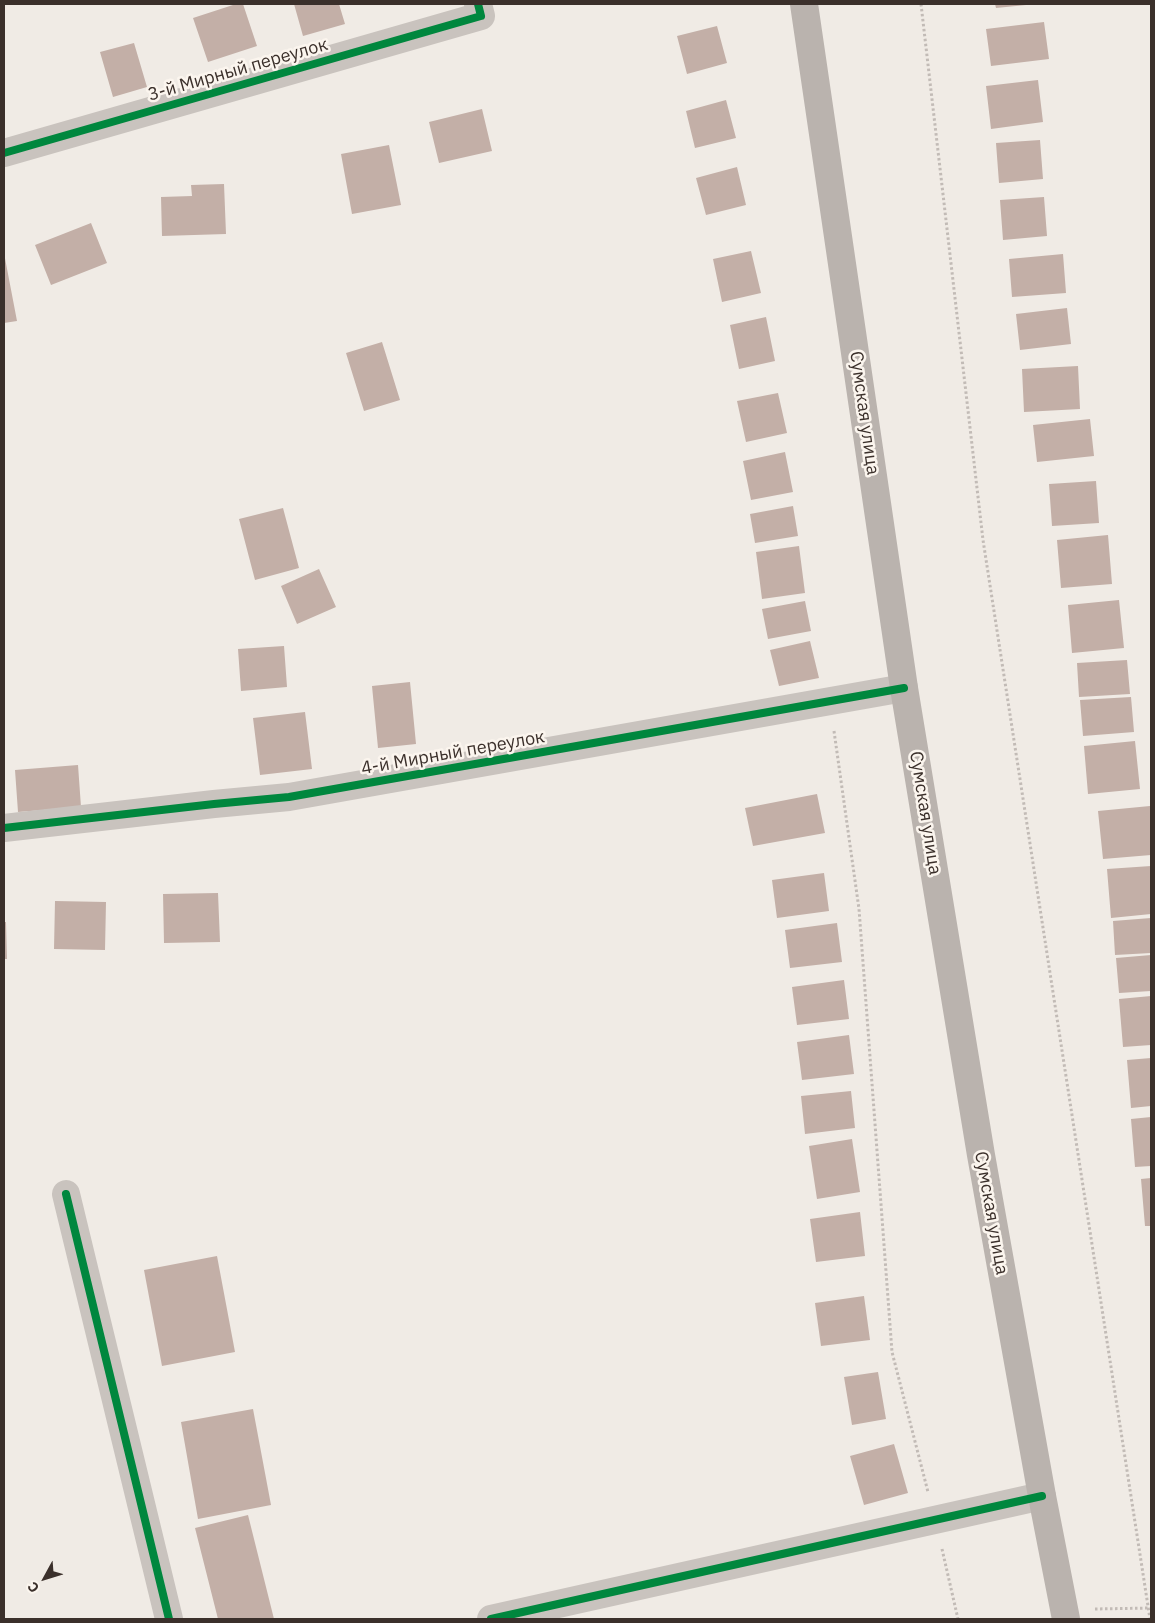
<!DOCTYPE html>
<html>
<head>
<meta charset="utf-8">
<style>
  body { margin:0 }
  #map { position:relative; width:1155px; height:1623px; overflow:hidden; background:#f0ebe5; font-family:"IBM Plex Sans",sans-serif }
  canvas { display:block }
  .frame { position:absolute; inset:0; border:5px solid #3b302b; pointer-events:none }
  .north { position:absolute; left:20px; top:1553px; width:50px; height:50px; -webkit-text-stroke:4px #fbf5ee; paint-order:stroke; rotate:231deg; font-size:14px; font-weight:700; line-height:20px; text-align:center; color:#3b302b }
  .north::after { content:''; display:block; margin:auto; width:18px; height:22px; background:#3b302b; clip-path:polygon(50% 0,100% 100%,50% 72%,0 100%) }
</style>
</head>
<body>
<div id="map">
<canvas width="1155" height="1623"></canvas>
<div class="frame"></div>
<div class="north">С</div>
</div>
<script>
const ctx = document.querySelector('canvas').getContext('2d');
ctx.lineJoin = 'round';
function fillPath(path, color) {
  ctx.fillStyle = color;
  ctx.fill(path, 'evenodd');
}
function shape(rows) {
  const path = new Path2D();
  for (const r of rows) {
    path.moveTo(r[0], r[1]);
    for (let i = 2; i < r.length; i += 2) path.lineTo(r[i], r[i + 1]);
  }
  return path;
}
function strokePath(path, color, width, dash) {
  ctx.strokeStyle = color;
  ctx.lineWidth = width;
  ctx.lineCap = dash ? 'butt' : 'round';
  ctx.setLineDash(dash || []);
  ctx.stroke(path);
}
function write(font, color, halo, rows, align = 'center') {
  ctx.font = font + ' "IBM Plex Sans",sans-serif';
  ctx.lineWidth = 5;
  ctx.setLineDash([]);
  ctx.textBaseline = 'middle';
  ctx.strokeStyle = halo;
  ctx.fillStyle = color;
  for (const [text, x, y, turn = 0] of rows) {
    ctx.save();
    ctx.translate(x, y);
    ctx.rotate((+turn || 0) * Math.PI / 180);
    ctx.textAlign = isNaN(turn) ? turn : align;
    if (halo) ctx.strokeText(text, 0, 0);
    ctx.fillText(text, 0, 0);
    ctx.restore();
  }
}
fillPath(shape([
  [236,4,243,4,257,46,208,62,193,18],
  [294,4,339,4,345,24,303,36],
  [995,4,1026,4,1026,5,996,8],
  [1044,22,1049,59,991,66,986,29],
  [717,26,727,63,687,74,677,36],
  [134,43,147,87,113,97,100,52],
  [1038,80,1043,122,991,129,986,86],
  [726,100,736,138,695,148,686,111],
  [482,109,492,151,439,163,429,122],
  [1040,140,1043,179,999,183,996,143],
  [389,145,401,205,352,214,341,154],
  [737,167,746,205,706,215,696,178],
  [224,184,226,234,162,236,161,197,192,196,191,185],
  [1044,197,1047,236,1003,240,1000,200],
  [91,223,107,263,51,285,35,245],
  [751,251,761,293,722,302,713,259],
  [4,253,17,321,4,323],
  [1063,254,1066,293,1012,297,1009,259],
  [1067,308,1071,344,1020,350,1016,314],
  [766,317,775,361,739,369,730,325],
  [382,342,400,400,364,411,346,353],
  [1078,366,1080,409,1024,412,1022,369],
  [778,393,787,433,746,442,737,401],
  [1090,419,1094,456,1037,462,1033,425],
  [785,452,793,492,751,500,743,461],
  [1096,481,1099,523,1052,526,1049,484],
  [793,506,798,536,755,543,750,514],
  [283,508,299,568,255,580,239,519],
  [1108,535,1112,584,1061,588,1057,540],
  [799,546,805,593,762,599,756,552],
  [319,569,336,607,297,624,281,586],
  [1119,600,1124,648,1072,653,1068,605],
  [805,601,811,631,768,639,762,609],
  [810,641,819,678,779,686,770,650],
  [284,646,287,687,241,691,238,649],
  [1127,660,1130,694,1079,697,1077,663],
  [410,682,416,744,378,748,372,686],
  [1131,697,1134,732,1083,736,1080,700],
  [305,712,312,769,260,775,253,718],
  [1135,741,1140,789,1088,794,1084,746],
  [78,765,81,807,18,812,15,770],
  [817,794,825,833,753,846,745,808],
  [1150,806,1151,855,1103,859,1098,811],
  [1151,866,1151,914,1111,918,1107,869],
  [824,873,829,911,777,918,772,880],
  [218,893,220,942,164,943,163,894],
  [55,901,106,902,105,950,54,949],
  [1151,918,1151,953,1115,955,1113,921],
  [4,922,6,922,7,959,4,959],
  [837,923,842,962,790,968,785,930],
  [1151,955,1151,991,1119,993,1116,958],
  [844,980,849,1019,797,1025,792,987],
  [1151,996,1151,1045,1123,1047,1119,999],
  [849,1035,854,1074,802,1080,797,1042],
  [1151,1058,1151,1106,1131,1108,1127,1060],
  [851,1091,855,1128,805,1134,801,1096],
  [1151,1117,1151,1166,1135,1167,1131,1119],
  [852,1139,860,1192,817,1199,809,1146],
  [1151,1178,1151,1226,1145,1226,1141,1179],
  [860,1212,865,1256,816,1262,810,1219],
  [217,1256,235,1352,162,1366,144,1270],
  [864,1296,870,1340,821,1346,815,1303],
  [878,1372,886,1419,852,1425,844,1377],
  [253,1409,271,1505,198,1519,181,1422],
  [894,1444,908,1493,864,1505,850,1456],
  [248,1515,274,1619,218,1619,195,1528]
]), '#c3afa7');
strokePath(shape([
  [921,4,983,540,1150,1619],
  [834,731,859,909,892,1352,928,1492],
  [942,1549,958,1619],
  [1095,1609,1151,1608]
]), '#c2bbb6', 3, [2.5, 2.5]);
strokePath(shape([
  [4,153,481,16,478,4],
  [4,828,214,804,289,797,904,688],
  [66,1194,169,1619],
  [491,1619,1042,1496]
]), '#c9c3be', 28);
strokePath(shape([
  [804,4,904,688,981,1155,1042,1496,1066,1619]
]), '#bab3ae', 28);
strokePath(shape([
  [4,153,481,16,478,4],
  [4,828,214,804,289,797,904,688],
  [66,1194,169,1619],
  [491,1619,1042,1496]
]), '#00873e', 8);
write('18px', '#3b302b', '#fbf5ee', [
  ["3-й Мирный переулок",238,70,-16],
  ["Сумская улица",864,413,82],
  ["4-й Мирный переулок",453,753,-10],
  ["Сумская улица",925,813,81],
  ["Сумская улица",991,1213,80]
]);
</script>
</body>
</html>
